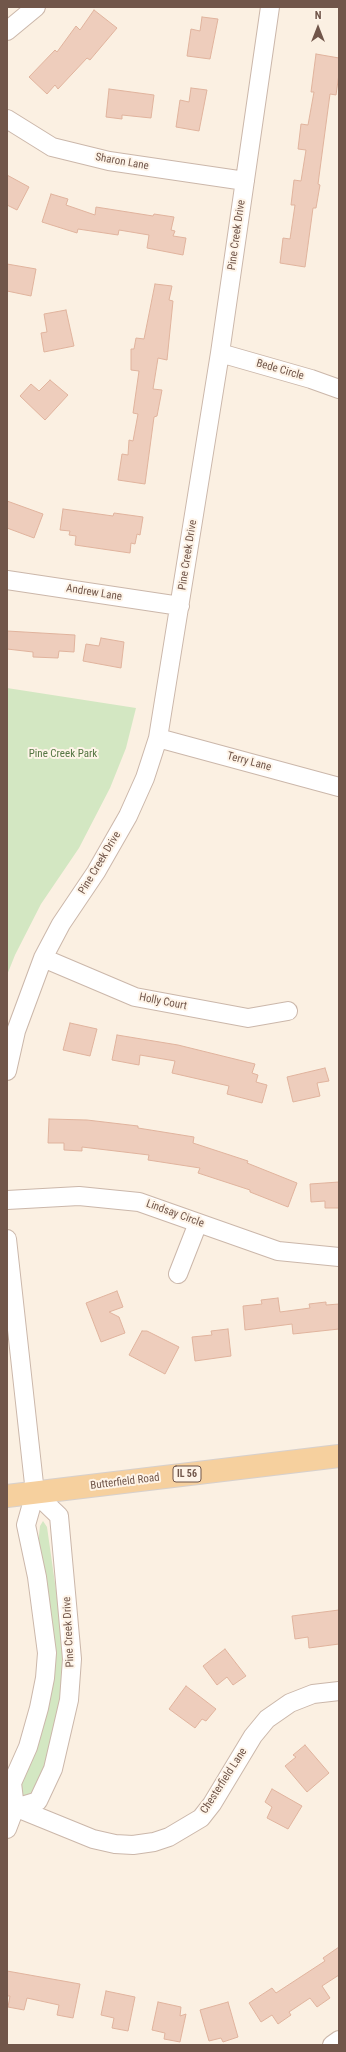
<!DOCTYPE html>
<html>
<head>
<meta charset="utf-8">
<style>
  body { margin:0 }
  #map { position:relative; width:346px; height:2052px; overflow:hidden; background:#fbf0e2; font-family:"Roboto Condensed",sans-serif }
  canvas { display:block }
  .frame { position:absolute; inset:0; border:8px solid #71564a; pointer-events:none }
  .north { position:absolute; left:298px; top:8px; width:40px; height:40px; -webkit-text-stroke:3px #fef4e8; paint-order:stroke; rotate:0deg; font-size:11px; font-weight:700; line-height:16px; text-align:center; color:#71564a }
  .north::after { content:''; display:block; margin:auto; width:14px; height:18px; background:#71564a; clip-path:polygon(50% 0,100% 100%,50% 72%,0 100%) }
</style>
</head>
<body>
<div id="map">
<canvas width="346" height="2052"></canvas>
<div class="frame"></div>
<div class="north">N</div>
</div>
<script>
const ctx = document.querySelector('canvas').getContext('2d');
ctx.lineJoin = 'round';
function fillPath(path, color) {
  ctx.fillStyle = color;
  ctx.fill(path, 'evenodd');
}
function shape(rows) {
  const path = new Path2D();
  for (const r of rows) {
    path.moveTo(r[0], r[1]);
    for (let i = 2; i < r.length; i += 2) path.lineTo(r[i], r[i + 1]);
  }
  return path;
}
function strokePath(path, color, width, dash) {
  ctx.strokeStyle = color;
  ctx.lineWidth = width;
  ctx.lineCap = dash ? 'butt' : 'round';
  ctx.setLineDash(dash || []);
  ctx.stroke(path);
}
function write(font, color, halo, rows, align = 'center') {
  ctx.font = font + ' "Roboto Condensed",sans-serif';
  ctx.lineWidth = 4;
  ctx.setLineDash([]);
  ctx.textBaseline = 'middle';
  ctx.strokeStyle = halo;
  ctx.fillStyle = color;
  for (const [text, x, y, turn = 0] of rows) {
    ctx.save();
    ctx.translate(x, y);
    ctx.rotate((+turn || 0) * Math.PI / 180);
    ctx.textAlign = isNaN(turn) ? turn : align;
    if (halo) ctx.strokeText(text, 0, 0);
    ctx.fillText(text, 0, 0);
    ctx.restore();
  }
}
fillPath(shape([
  [7,688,136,708,126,748,110,788,79,848,41,904,15,955,7,975],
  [43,1521,47,1527,64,1647,64,1679,55,1738,33,1795,22,1798,18,1787,38,1740,39,1535,40,1526]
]), '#d3e7c2');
const building = shape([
  [94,10,117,28,90,60,87,58,58,89,55,85,47,94,29,77,55,50,57,52,76,26,80,30,94,10],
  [202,17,218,19,210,59,187,56,191,29,200,31,202,17],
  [316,54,339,58,339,74,336,95,330,94,318,184,320,185,316,208,313,208,305,267,280,263,283,238,290,239,295,205,291,205,294,180,301,181,306,150,298,149,301,124,308,125,314,92,311,92,316,54],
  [191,88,207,90,199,131,176,127,180,100,189,102,191,88],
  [109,89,154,95,151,118,122,115,122,119,106,117,109,89],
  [7,175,29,187,17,210,7,205,7,175],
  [51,194,68,199,66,205,95,215,96,207,153,216,154,214,174,217,171,230,175,231,173,236,186,238,183,255,147,248,149,235,119,230,118,235,78,229,77,233,42,222,51,194],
  [7,264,36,269,31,296,7,291,7,264],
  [155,284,172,286,169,300,173,301,167,360,158,358,153,389,162,390,157,416,154,417,145,484,118,480,122,454,128,455,129,440,133,441,138,414,133,413,139,371,131,370,131,349,134,349,136,338,144,339,155,284],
  [66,310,74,346,44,352,41,333,47,332,44,314,66,310],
  [50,380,68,395,45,420,20,396,31,384,39,391,50,380],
  [7,501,43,514,34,538,7,528,7,501],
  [63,509,113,516,114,513,143,517,140,535,137,534,135,544,131,543,130,553,75,545,76,536,69,535,70,531,60,530,63,509],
  [7,631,75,635,74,652,59,651,58,658,33,657,33,652,7,649,7,631],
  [101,638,124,642,121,668,83,661,86,644,99,646,101,638],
  [70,1023,97,1029,90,1056,63,1050,70,1023],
  [117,1035,178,1045,255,1064,252,1073,258,1075,256,1082,267,1085,262,1103,227,1094,229,1086,172,1073,175,1061,140,1055,139,1065,112,1060,117,1035],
  [325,1068,329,1081,317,1083,320,1096,293,1102,287,1077,325,1068],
  [49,1119,87,1120,138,1126,138,1128,194,1137,193,1143,248,1161,247,1163,297,1183,288,1207,250,1192,250,1190,198,1173,200,1168,148,1160,149,1155,82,1147,82,1151,64,1150,64,1143,48,1143,49,1119],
  [339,1182,339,1208,325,1208,325,1201,311,1202,310,1184,339,1182],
  [117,1291,123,1307,109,1312,119,1317,125,1333,101,1342,86,1303,117,1291],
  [278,1298,280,1312,310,1308,309,1304,326,1302,326,1305,339,1304,339,1329,293,1334,292,1324,245,1330,243,1306,262,1304,261,1300,278,1298],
  [228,1329,231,1356,195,1361,192,1337,212,1335,211,1331,228,1329],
  [142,1331,147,1331,179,1347,165,1374,129,1355,142,1331],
  [339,1610,339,1644,309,1648,308,1637,295,1639,292,1616,339,1610],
  [225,1649,246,1676,233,1685,227,1677,217,1685,203,1666,225,1649],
  [186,1686,216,1709,206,1721,202,1719,195,1728,169,1709,186,1686],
  [305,1745,329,1773,307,1792,285,1766,296,1757,293,1755,305,1745],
  [272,1789,302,1806,288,1829,267,1818,272,1807,265,1802,272,1789],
  [339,1947,339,1975,322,1986,330,1998,317,2007,310,1998,289,2012,291,2015,278,2024,272,2015,261,2022,249,2003,272,1988,276,1993,325,1961,323,1958,339,1947],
  [7,1971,80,1984,73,2018,57,2015,59,2005,27,1998,24,2010,8,2007,10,1996,7,1996,7,1971],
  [106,1991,135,1997,128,2031,112,2028,114,2018,101,2015,106,1991],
  [158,2002,181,2007,180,2016,186,2014,180,2042,164,2039,165,2033,152,2030,158,2002],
  [228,2002,238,2037,223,2042,221,2038,209,2041,200,2010,228,2002]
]);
fillPath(building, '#eecdbc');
strokePath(building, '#e0b39d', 1);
const minor = shape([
  [7,31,36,7],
  [7,119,52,147,109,161,245,181],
  [220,353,311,379,339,389],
  [7,580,180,606],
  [158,738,339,787],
  [43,958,135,997,248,1018,288,1011],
  [7,1071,16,1031,43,958,61,924,96,872,128,816,145,778,158,738,220,353,270,7],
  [7,1200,79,1196,139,1202,278,1251,339,1257],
  [7,1239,35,1493,26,1525,37,1577,47,1653,45,1678,39,1708,28,1747,12,1783,15,1808,7,1829],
  [178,1274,198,1223],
  [7,1804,93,1839,115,1844,133,1845,154,1842,169,1837,201,1818,212,1804,253,1736,267,1719,290,1703,313,1694,339,1691],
  [15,1808,38,1801,53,1769,69,1700,72,1659,59,1516,35,1493],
  [332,2045,339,2040]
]);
const major = shape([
  [7,1496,339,1456]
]);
strokePath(minor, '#cbb7aa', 20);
strokePath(major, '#d7d0cc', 24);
strokePath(minor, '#fff', 18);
strokePath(major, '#f6d09e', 22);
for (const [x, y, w] of [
  [187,1474,28]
]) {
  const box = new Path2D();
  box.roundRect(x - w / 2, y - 8, w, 16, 3);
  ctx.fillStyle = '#fef4e8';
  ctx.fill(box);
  strokePath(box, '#71564a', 1);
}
write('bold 10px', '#71564a', null, [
  ["IL 56",187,1474]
]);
write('11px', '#71564a', '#fef4e8', [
  ["Sharon Lane",122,162,10],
  ["Pine Creek Drive",237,235,-82],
  ["Bede Circle",280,370,16],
  ["Pine Creek Drive",188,555,-81],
  ["Andrew Lane",94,593,9],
  ["Terry Lane",249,762,15],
  ["Pine Creek Drive",100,863,-59],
  ["Holly Court",163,1002,11],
  ["Lindsay Circle",175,1214,20],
  ["Butterfield Road",125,1482,-7],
  ["Pine Creek Drive",69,1632,-93],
  ["Chesterfield Lane",224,1781,-57]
]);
write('11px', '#557643', '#fef4e8', [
  ["Pine Creek Park",63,754]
]);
</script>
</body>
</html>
